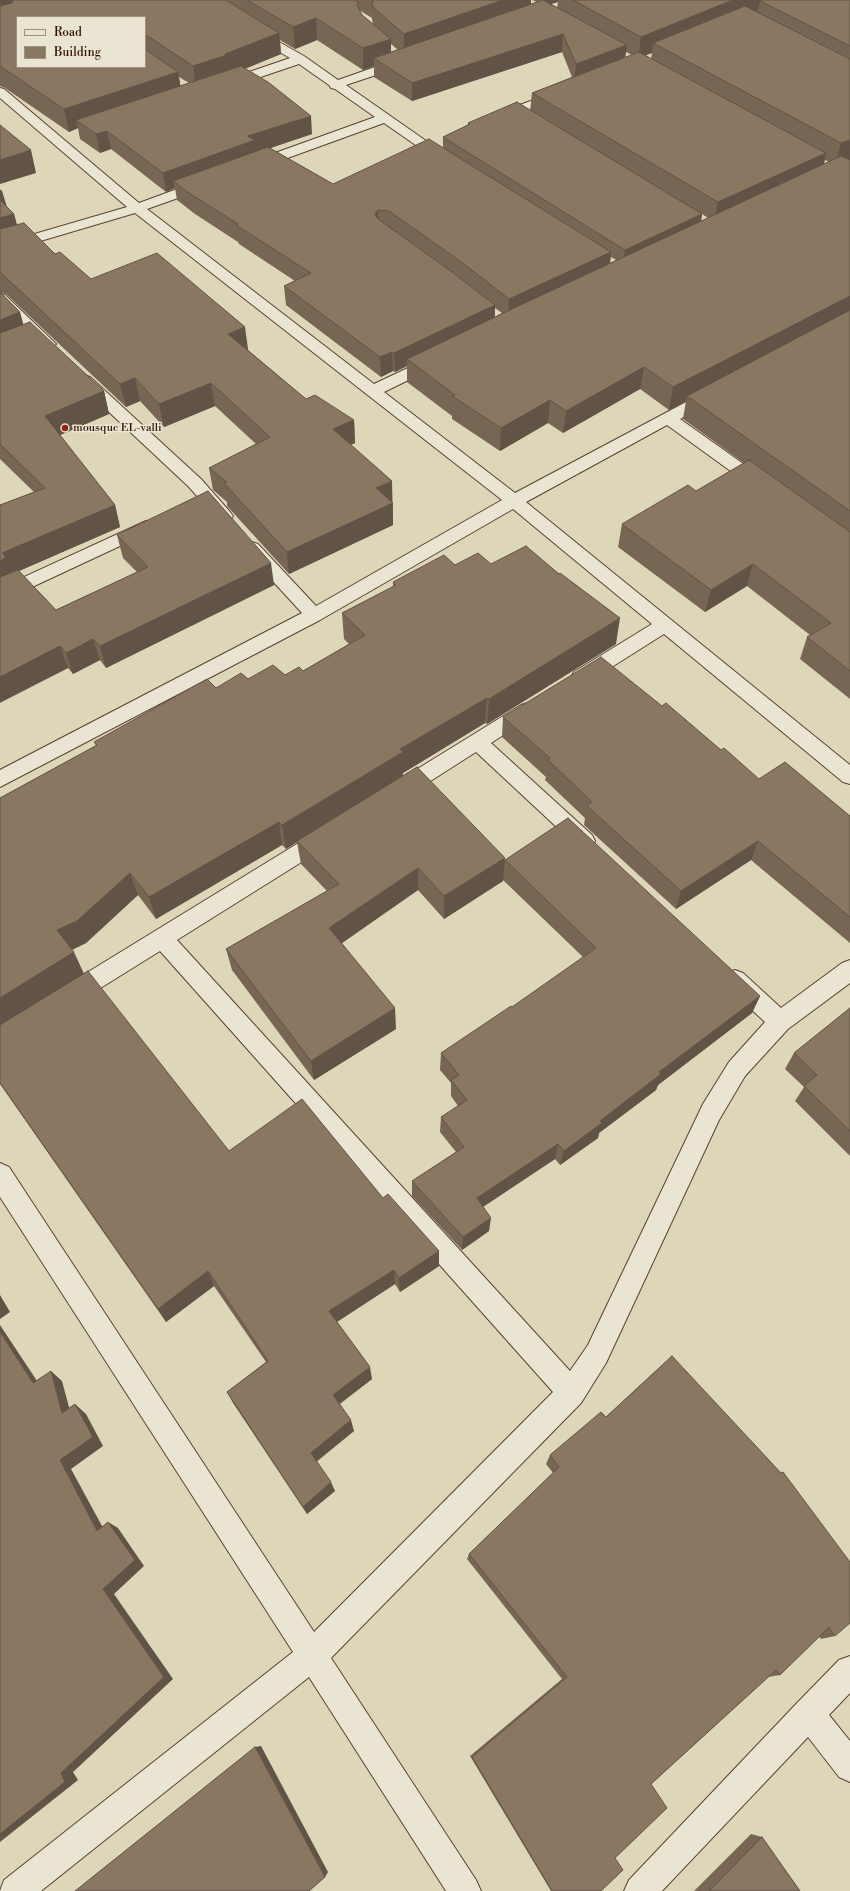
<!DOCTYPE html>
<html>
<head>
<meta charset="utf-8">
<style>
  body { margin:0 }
  #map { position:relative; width:850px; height:1891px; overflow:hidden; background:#ded6b9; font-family:"Libre Bodoni",serif }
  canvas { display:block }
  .legend { position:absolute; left:16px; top:16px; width:130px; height:52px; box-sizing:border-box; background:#eae4d2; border:1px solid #9f8f7f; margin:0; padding:5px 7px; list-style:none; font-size:12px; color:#2f1003 }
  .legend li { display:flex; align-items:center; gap:8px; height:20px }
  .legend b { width:20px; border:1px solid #9f8f7f }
</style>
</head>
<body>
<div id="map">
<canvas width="850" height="1891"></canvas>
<ul class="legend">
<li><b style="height:5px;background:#eae4d2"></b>Road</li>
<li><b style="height:11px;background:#8a7762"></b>Building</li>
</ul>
</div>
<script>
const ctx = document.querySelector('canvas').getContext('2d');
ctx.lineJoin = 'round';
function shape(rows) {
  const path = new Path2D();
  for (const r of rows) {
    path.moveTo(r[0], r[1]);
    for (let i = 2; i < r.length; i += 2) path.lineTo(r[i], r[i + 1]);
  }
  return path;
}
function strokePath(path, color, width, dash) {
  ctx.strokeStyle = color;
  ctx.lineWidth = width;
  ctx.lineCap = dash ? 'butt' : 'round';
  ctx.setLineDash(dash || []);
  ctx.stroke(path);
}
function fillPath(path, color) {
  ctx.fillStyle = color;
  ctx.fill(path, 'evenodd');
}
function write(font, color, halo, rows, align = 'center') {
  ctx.font = font + ' "Libre Bodoni",serif';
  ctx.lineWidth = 3;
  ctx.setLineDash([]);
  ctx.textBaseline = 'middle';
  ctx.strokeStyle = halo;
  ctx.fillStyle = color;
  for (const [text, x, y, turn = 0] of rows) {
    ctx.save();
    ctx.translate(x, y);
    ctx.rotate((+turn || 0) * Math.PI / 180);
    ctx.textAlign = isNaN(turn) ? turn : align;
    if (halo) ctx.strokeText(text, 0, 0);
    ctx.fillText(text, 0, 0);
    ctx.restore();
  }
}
const minor = shape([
  [256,29,304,56,338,80,398,59,406,59,408,62,406,65,346,85,452,159,450,162,445,163,440,162,384,123,260,168,250,168,248,165,250,162,375,117,335,89,331,88,329,85,299,64,231,87,223,87,221,84,223,81,290,58,252,36,250,33,252,30,256,29],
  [0,88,4,89,139,203,199,181,209,181,211,184,209,187,147,209,374,384,429,358,435,356,441,358,443,361,441,364,384,392,515,493,705,392,711,390,717,392,719,395,717,398,680,419,766,480,768,484,766,488,760,490,754,488,667,425,526,502,850,765,850,784,843,782,664,634,588,682,581,684,574,682,571,677,574,672,652,624,513,509,320,620,0,787,0,770,302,613,246,552,243,548,246,544,252,542,258,544,316,606,502,500,135,213,0,253,0,244,127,207,0,98,0,88],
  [560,90,564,91,566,94,564,97,503,121,498,122,493,121,492,118,493,115,560,90],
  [0,294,5,295,53,341,56,344,53,347,48,349,43,347,0,306,0,294],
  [84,375,90,377,201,479,230,512,233,516,230,520,224,522,218,520,189,487,78,383,76,380,78,377,84,375],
  [146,521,152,523,155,527,152,531,0,602,0,588,146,521],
  [528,703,535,705,538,710,535,715,491,743,592,835,595,841,592,847,585,849,578,847,476,752,407,796,400,798,393,796,390,790,393,784,521,705,528,703],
  [325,829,332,831,335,837,332,843,177,940,570,1371,588,1345,703,1104,729,1062,765,1022,727,987,724,980,727,973,735,970,743,973,781,1008,842,963,850,960,850,983,788,1029,745,1076,719,1120,606,1363,581,1403,331,1658,476,1880,481,1891,446,1891,309,1677,41,1891,0,1891,4,1880,293,1652,0,1197,0,1163,9,1167,314,1632,553,1392,160,951,78,1002,70,1005,62,1002,59,995,62,988,318,831,325,829],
  [850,1656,850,1693,829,1715,850,1741,850,1782,839,1777,808,1737,662,1891,624,1891,629,1880,798,1702,839,1660,850,1656]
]);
strokePath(minor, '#5b4230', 2);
fillPath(minor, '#eae4d2');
fillPath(shape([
  [0,0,531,0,531,5,537,2,532,0,850,0,850,699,800,659,807,637,810,635,747,586,705,612,618,547,622,524,696,491,744,463,683,419,686,401,669,410,640,389,563,433,548,423,500,451,452,419,452,416,407,382,407,366,395,372,393,371,381,377,286,305,284,286,295,281,239,244,238,242,195,214,177,200,175,188,166,192,111,149,100,153,80,139,78,128,69,132,5,88,0,86],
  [558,2,557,8,551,4],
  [359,10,372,18,372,19,373,24,362,15],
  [17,17,145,17,145,67],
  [280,40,295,49,317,40,363,70,374,66,374,77,412,101,562,52,572,77,532,93,530,111,468,123,468,125,443,137,443,147,333,184,270,148,312,134,245,69,281,54],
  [391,44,398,50,391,52],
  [626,52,632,55,625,58],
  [652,53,651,59,645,55,649,54],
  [179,77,189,83,180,86],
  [825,160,829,162,824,164],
  [702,214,708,218,701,221],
  [611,257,616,260,610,263],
  [495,308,502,313,495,317],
  [0,189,2,191,7,207,14,214,17,225,55,254,91,279,248,349,248,350,306,399,354,420,355,443,350,445,393,503,393,525,289,574,227,506,227,502,213,490,209,468,256,444,215,406,164,427,140,401,126,407,6,294,1,293,23,324,104,391,109,414,60,435,115,505,120,527,19,571,56,610,137,572,123,558,117,535,274,585,106,668,100,660,73,674,68,668,0,703,0,505,34,492,0,459],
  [491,564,616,644,487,724,485,723,403,773,403,775,505,860,760,996,752,1013,658,1085,656,1090,599,1133,598,1138,560,1165,555,1159,483,1207,489,1231,462,1250,412,1196,412,1181,456,1152,440,1132,441,1117,458,1106,451,1096,451,1083,440,1070,441,1053,512,1007,583,957,503,880,503,881,444,919,418,890,342,943,396,1029,314,1080,232,970,226,949,327,891,301,864,297,842,286,849,282,845,156,919,138,895,86,943,72,950,84,974,229,1151,383,1198,439,1251,439,1266,400,1292,395,1284,337,1322,372,1379,340,1404,354,1431,316,1461,335,1491,307,1514,233,1403,227,1392,266,1362,214,1286,166,1322,0,1084,0,798,96,746,94,742,216,688,248,679,285,675,303,671,349,644,344,639,342,613,393,587,393,582,455,565],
  [662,706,759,779,850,816,850,943,751,860,676,909,584,825,585,818,545,780,546,777,502,737,503,717],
  [850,1008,850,1156,795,1101,804,1087,785,1069,794,1053],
  [672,1356,835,1636,821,1639,819,1636,780,1675,768,1677,651,1784,615,1858,601,1891,551,1891,470,1756,562,1679,467,1559,469,1554,553,1473,546,1464,550,1455,606,1417],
  [751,1834,762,1837,800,1891,694,1891]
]), '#776654');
fillPath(shape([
  [0,0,60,0,0,19],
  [503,0,531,0,530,12,404,55,404,34],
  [545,0,558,0,558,2,544,6],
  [733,0,782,0,760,1,758,10,663,48,653,43,652,53,638,58,641,37],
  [316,18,317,40,295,49,293,27],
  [279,33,281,54,196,88,193,66],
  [563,34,562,52,412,101,412,83],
  [391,39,391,60,374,58,374,66,363,70,363,48],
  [627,45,624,64,574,83,576,64],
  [178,72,182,94,76,120,78,128,69,132,64,109],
  [311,116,312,134,173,181,175,188,166,192,163,173,248,136],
  [107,131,111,149,100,153,96,134],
  [850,140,850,160,835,165,841,143],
  [31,150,36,173,0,184,0,160],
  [826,153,822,172,714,221,718,202],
  [0,191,2,191,8,213,0,216],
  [378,210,379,230,375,214],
  [14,214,20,237,0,243,0,218],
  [702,214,700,229,623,264,625,250],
  [611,252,609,271,508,318,509,299],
  [850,296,850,316,687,396,686,401,669,410,673,387],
  [495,305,494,325,407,359,407,366,395,372,394,353],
  [20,312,26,334,0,346,0,320],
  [245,327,248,349,231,356,228,334],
  [392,352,393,371,381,377,380,357],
  [644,367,640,389,563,433,566,411],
  [135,378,140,401,126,407,120,384],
  [211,383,215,406,164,427,159,404],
  [104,391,109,414,51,439,45,416],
  [550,400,548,423,500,451,501,428],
  [354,420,355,443,334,452,333,429],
  [392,481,393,525,289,574,287,552,376,488],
  [115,505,120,527,12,574,0,587,0,561,2,553],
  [271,563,274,585,106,668,100,646],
  [753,564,747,586,705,612,711,590],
  [620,618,616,644,487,724,489,699],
  [93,639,100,660,73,674,66,653],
  [60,646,68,668,0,702,0,677],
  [487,698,485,723,403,773,403,776,286,849,282,825,400,749],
  [279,822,282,845,156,919,149,897],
  [758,841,751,860,676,909,681,891],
  [505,858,503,881,444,919,444,896],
  [418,868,418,890,332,950,329,928],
  [130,873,138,895,86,943,67,952,57,930],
  [74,952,84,974,0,1026,0,998],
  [760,996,752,1013,658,1085,656,1090,599,1133,598,1138,560,1165,564,1151,659,1072],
  [395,1008,396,1029,314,1080,311,1061],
  [558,1144,555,1159,475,1212,477,1198],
  [491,1218,489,1231,462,1250,463,1237],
  [439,1251,439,1266,400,1292,399,1278],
  [394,1270,395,1284,332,1325,329,1311],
  [208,1271,214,1286,166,1322,158,1309],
  [0,1295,10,1312,0,1319],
  [0,1325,45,1393,33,1383,0,1332],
  [370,1367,372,1379,336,1406,333,1395],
  [51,1371,62,1381,73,1422,62,1413],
  [75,1404,86,1414,103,1446,71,1469,108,1537,97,1531,60,1460],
  [351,1420,354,1431,315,1463,311,1453],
  [331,1482,335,1491,307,1514,303,1507],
  [108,1522,118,1528,144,1566,114,1594,173,1679,73,1772,78,1780,0,1842,0,1834,61,1773,103,1589],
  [261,1746,328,1872,325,1877,255,1747]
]), '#615345');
const building = shape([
  [13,0,226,0,279,33,225,54,227,55,193,66,146,35,145,35,145,17,17,17,17,67,145,67,145,49,178,72,64,109,0,66,0,6,12,3,13,0],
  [247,0,355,0,358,2,357,5,362,15,391,39,363,48,316,18,293,27,247,0],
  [373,0,503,0,404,34,374,8,372,4,373,0],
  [543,0,627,45,576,64,563,34,412,83,374,58,543,0],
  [573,0,733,0,641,37,573,0],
  [761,0,850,0,850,46,760,1,761,0],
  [745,6,850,59,850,140,841,143,653,43,745,6],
  [639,52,826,153,718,202,532,93,639,52],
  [241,66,268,82,311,116,248,136,255,140,163,173,107,131,96,134,76,120,241,66],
  [517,102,702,214,625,250,443,137,470,124,468,123,517,102],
  [0,125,31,150,0,160,0,125],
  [429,139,611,252,509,299,464,264,389,211,378,210,375,214,378,219,452,272,495,305,394,353,392,352,380,357,284,286,311,273,236,225,238,224,192,195,173,181,268,147,333,184,429,139],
  [841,156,850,160,850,296,673,387,644,367,566,411,550,400,501,428,452,396,455,395,407,359,514,308,841,156],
  [0,200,14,214,0,218,0,200],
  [24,223,55,254,60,252,91,279,157,253,245,327,228,334,306,399,315,395,354,420,333,429,392,481,376,488,393,503,287,552,224,483,227,482,209,468,270,437,211,383,159,404,135,378,120,384,0,272,0,229,24,223],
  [0,292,20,312,0,320,0,292],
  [850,310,850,511,687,396,850,310],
  [30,322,104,391,45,416,115,505,2,553,6,557,0,561,0,505,45,488,0,444,0,333,30,322],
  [749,460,850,532,850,671,807,637,831,623,753,564,711,590,622,524,688,485,696,491,749,460],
  [208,491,271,563,100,646,93,639,66,653,60,646,0,677,0,577,18,570,56,610,148,567,117,535,208,491],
  [526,546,559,574,560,573,620,618,489,699,487,698,400,749,403,752,282,825,279,822,149,897,130,873,77,921,57,930,74,952,0,998,0,798,97,745,94,742,207,679,216,688,241,673,248,679,273,665,285,675,299,667,303,671,365,635,342,613,396,585,393,582,444,555,455,565,478,553,491,564,526,546],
  [601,657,662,706,666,703,721,750,724,748,759,779,785,762,850,816,850,917,758,841,681,891,587,806,592,802,548,760,550,758,503,717,601,657],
  [417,767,505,858,444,896,418,868,329,928,395,1008,311,1061,226,949,339,884,297,841,417,767],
  [568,818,760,996,659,1072,661,1074,600,1121,602,1123,564,1151,558,1144,477,1198,491,1218,463,1237,412,1181,464,1147,441,1117,467,1100,451,1080,459,1075,441,1053,511,1006,512,1007,596,948,505,860,568,818],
  [88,971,229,1151,302,1099,383,1198,388,1194,439,1251,399,1278,394,1270,329,1311,370,1367,333,1395,351,1420,311,1453,331,1482,303,1507,227,1392,268,1361,208,1271,158,1309,0,1083,0,1025,88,971],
  [850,1008,850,1131,804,1086,817,1075,794,1053,850,1008],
  [0,1332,33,1383,51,1371,62,1413,75,1404,93,1437,60,1460,97,1531,108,1522,135,1560,103,1589,164,1677,61,1773,65,1782,0,1834,0,1332],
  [672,1356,781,1473,783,1472,850,1562,850,1623,835,1636,829,1627,780,1675,776,1670,651,1784,667,1808,615,1858,623,1870,601,1891,552,1891,472,1757,567,1677,469,1554,559,1467,550,1455,601,1412,606,1417,672,1356],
  [255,1747,325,1877,309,1891,75,1891,255,1747],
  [762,1837,800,1891,709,1891,762,1837]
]);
fillPath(building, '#8a7762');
strokePath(building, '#615345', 1);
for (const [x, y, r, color] of [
  [65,428,4,"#8f2418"]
]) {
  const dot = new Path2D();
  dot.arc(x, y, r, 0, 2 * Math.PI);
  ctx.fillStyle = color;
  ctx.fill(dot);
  strokePath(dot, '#eae4d2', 1.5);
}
write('11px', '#2f1003', '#eae4d2', [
  ["mousque EL-valli",73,428]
], 'left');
</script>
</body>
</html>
